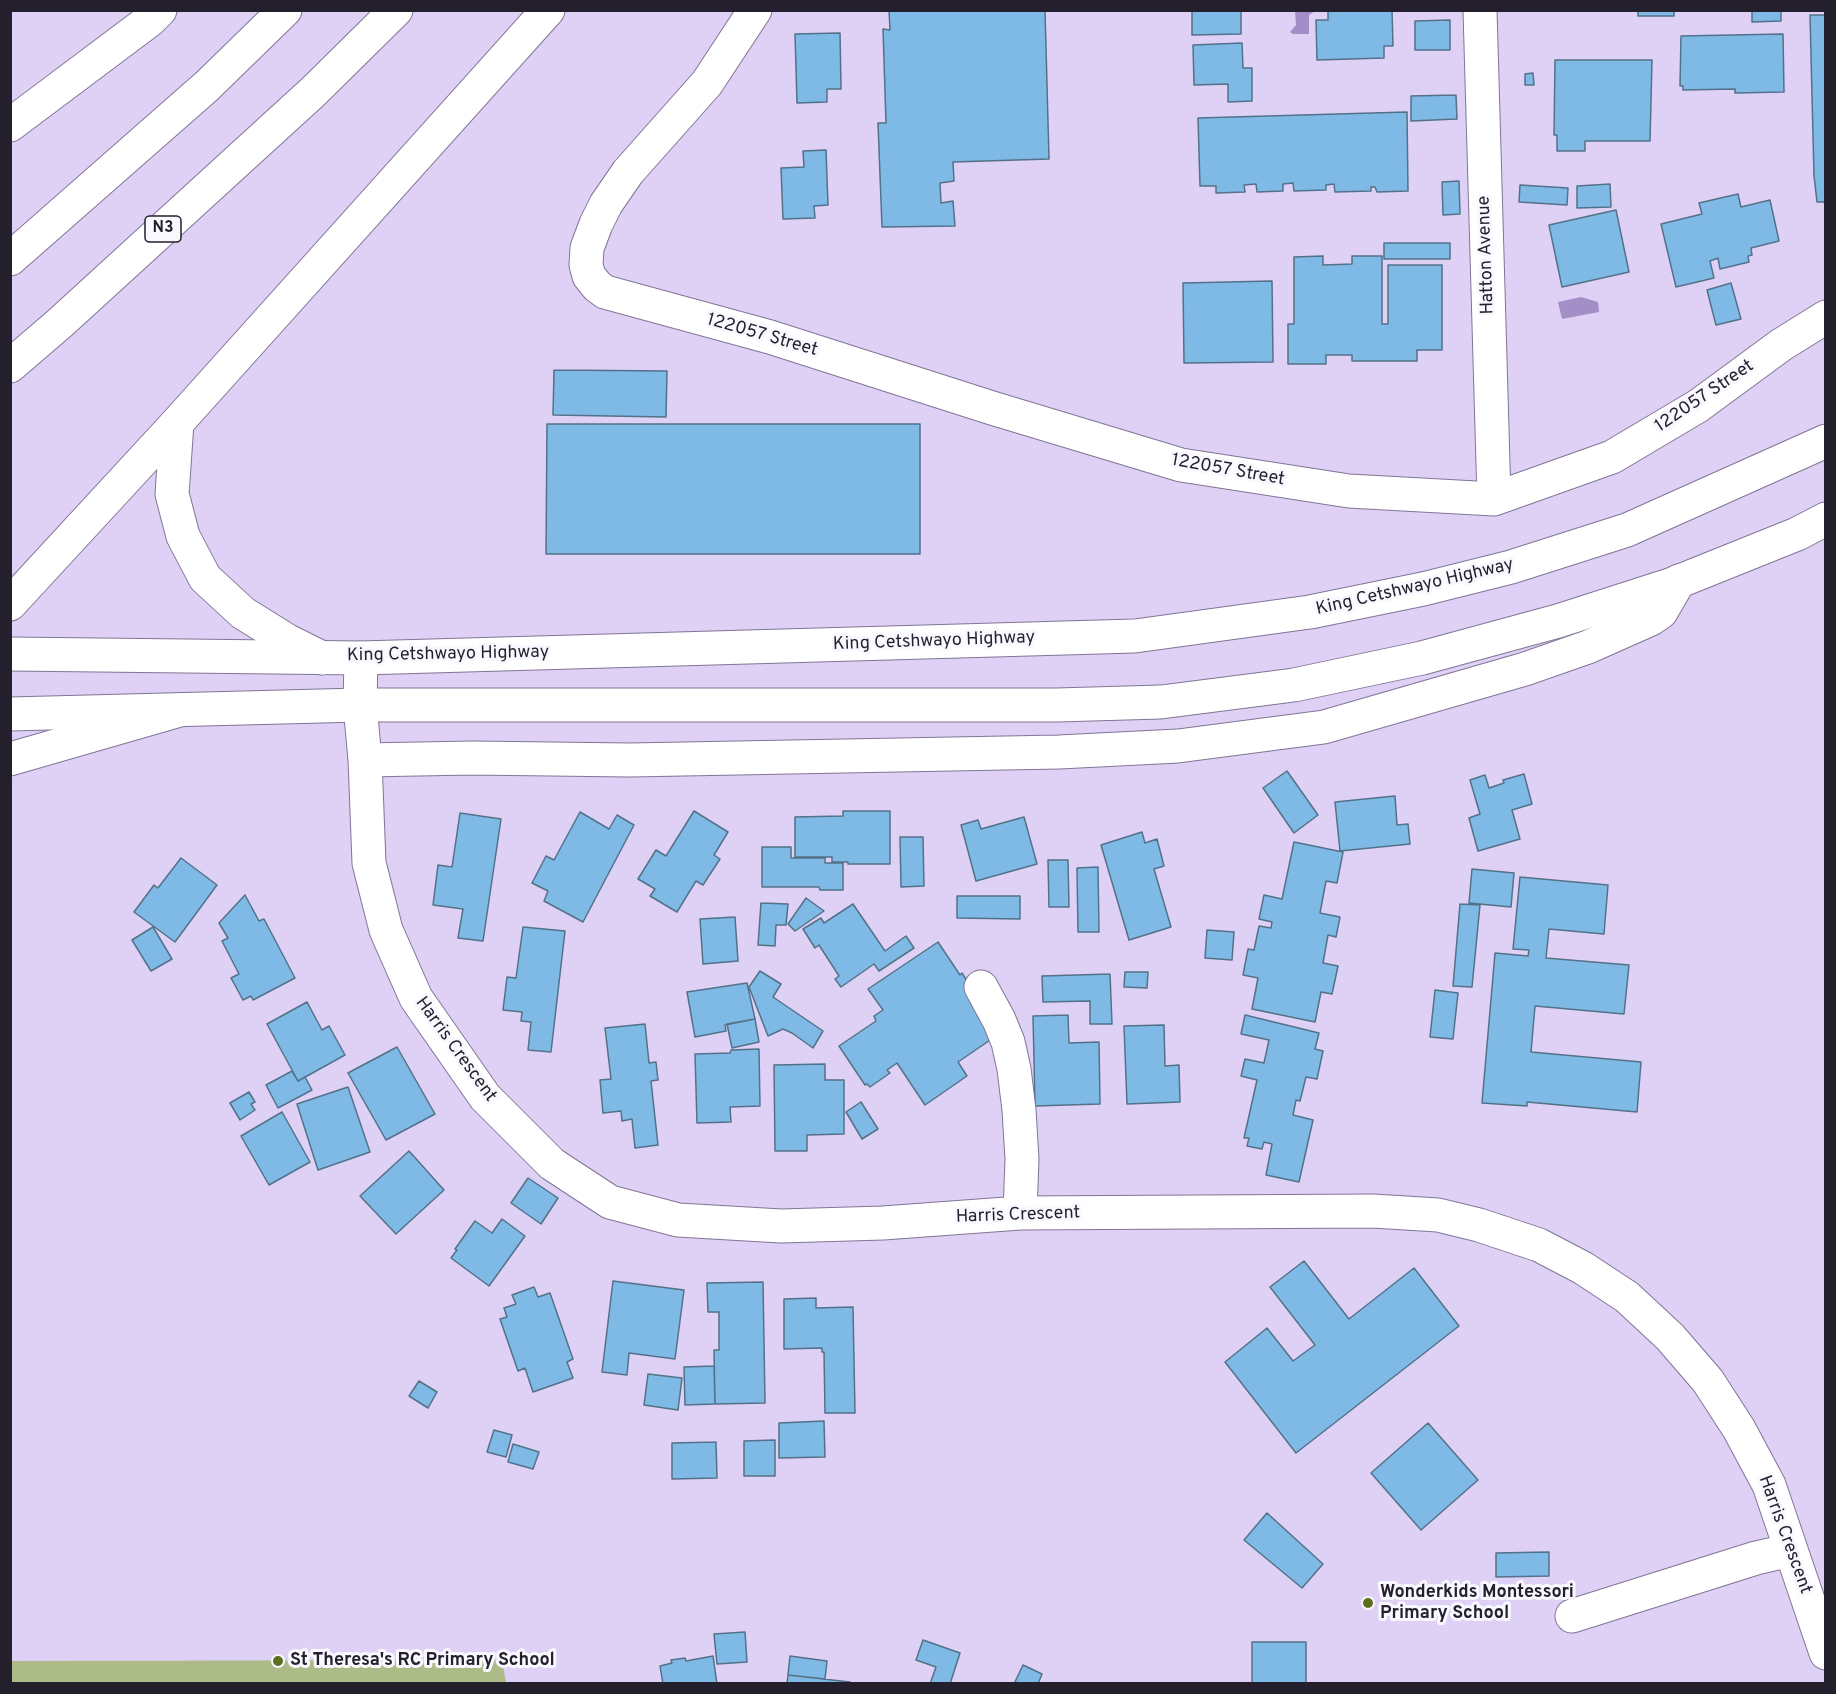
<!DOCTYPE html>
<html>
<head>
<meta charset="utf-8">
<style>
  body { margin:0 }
  #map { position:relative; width:1836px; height:1694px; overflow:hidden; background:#ded1f5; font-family:Overpass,sans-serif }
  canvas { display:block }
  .frame { position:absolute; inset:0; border:12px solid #241f2c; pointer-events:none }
</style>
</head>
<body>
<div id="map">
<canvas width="1836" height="1694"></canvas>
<div class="frame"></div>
</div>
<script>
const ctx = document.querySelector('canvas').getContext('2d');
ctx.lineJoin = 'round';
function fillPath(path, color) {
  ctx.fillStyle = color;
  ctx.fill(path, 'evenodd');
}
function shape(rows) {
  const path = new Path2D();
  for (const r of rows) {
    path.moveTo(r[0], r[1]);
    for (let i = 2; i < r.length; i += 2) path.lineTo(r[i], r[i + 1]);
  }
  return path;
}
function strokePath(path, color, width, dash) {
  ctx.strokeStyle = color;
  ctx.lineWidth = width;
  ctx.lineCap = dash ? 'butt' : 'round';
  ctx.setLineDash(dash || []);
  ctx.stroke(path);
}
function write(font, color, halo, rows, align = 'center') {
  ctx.font = font + ' Overpass,sans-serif';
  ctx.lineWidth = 6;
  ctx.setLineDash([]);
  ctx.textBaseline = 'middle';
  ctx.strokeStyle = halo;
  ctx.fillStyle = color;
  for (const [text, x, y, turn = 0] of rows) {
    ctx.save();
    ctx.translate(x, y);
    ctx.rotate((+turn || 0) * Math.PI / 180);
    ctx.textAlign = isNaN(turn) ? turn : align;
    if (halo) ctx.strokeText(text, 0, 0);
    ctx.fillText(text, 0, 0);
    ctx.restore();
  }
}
fillPath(shape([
  [502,1660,506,1683,10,1683,11,1661]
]), '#acbb88');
fillPath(shape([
  [1295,11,1315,11,1309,15,1309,34,1293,34,1290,32,1296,25],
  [1581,297,1598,302,1599,312,1562,319,1558,302]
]), '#a48ec8');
const building = shape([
  [889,10,1045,10,1049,159,953,162,954,181,940,183,941,203,953,201,955,226,882,227,878,123,886,123,883,29,890,30,889,10],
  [1192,10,1241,10,1241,34,1192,35,1192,10],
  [1328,10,1392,10,1393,46,1384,46,1384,58,1317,60,1316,20,1328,20,1328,10],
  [1638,10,1674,10,1674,16,1638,16,1638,10],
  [1752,10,1781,10,1781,21,1752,22,1752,10],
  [1810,15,1826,15,1826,202,1817,202,1814,176,1810,15],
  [1450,20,1450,50,1415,50,1415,21,1450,20],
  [840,33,841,89,827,89,827,102,797,103,795,34,840,33],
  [1783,34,1784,92,1735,93,1735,89,1683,90,1683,86,1680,86,1681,36,1783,34],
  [1242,43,1243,68,1252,68,1252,101,1228,102,1228,84,1194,85,1193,45,1242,43],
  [1555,60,1652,60,1650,141,1585,141,1585,151,1557,151,1557,135,1554,135,1555,60],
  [1533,73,1534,85,1525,85,1525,74,1533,73],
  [1456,95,1457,119,1411,121,1411,96,1456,95],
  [1407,112,1408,191,1377,192,1375,187,1371,187,1371,191,1335,192,1334,184,1326,185,1326,190,1294,191,1293,183,1283,184,1283,191,1257,192,1256,184,1244,185,1245,192,1216,193,1216,186,1200,186,1198,118,1407,112],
  [826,150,828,205,814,206,815,218,783,219,781,168,804,167,803,151,826,150],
  [1459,181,1460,214,1443,215,1442,182,1459,181],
  [1610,184,1611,207,1577,208,1577,186,1610,184],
  [1520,185,1568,188,1567,205,1519,202,1520,185],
  [1738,194,1741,207,1770,200,1779,241,1751,248,1752,255,1748,256,1749,262,1720,269,1718,258,1710,261,1714,278,1676,287,1661,224,1702,214,1699,203,1738,194],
  [1616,210,1629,272,1562,287,1549,225,1616,210],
  [1384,243,1450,243,1450,259,1384,259,1384,243],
  [1323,256,1323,265,1352,264,1352,256,1382,256,1382,324,1388,324,1388,265,1442,265,1442,350,1417,350,1417,361,1352,361,1352,355,1326,355,1326,364,1288,364,1288,324,1294,324,1294,257,1323,256],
  [1272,281,1273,362,1184,363,1183,283,1272,281],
  [1731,283,1741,319,1716,325,1707,290,1731,283],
  [554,370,667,371,666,417,553,415,554,370],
  [547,424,920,424,920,554,546,554,547,424],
  [1287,771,1318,815,1294,833,1263,788,1287,771],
  [1524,774,1532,804,1512,810,1520,839,1478,851,1469,818,1480,814,1470,780,1485,775,1489,788,1504,783,1503,780,1524,774],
  [1395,796,1397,825,1408,824,1410,844,1340,851,1335,802,1395,796],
  [694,811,728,832,714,855,720,859,703,885,696,881,677,912,650,896,655,889,638,879,656,850,666,856,694,811],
  [843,811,890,811,890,864,848,864,848,862,832,862,832,857,795,857,795,817,843,816,843,811],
  [580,812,609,829,617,815,634,825,583,922,544,901,548,891,532,883,546,856,554,860,580,812],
  [460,813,501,819,483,941,458,938,463,909,433,905,438,865,452,867,460,813],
  [1024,817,1037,864,976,881,961,825,978,820,981,829,1024,817],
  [1142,832,1145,843,1157,839,1164,866,1154,869,1171,927,1129,940,1101,845,1142,832],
  [900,837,923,837,924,886,901,887,900,837],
  [1294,842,1343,852,1337,883,1326,881,1320,913,1340,917,1336,937,1328,935,1323,963,1338,966,1332,994,1321,992,1315,1022,1252,1009,1258,978,1243,975,1248,949,1254,950,1259,926,1271,928,1272,922,1259,919,1264,895,1282,899,1294,842],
  [762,847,791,847,791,858,825,858,825,863,843,863,843,890,820,890,819,887,762,887,762,847],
  [181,858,217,885,175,942,134,912,154,885,158,888,181,858],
  [1048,860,1068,860,1069,907,1049,907,1048,860],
  [1098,867,1099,932,1078,932,1077,868,1098,867],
  [1472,869,1514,873,1511,907,1469,903,1472,869],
  [1520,877,1608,885,1604,934,1549,929,1546,958,1629,965,1624,1014,1535,1006,1531,1052,1641,1062,1637,1112,1527,1102,1527,1106,1482,1103,1495,953,1528,956,1529,950,1513,949,1520,877],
  [245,895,259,921,264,919,295,978,253,1000,251,996,243,1000,231,978,239,974,222,941,228,938,219,923,245,895],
  [957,896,1020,896,1020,919,957,918,957,896],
  [806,898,824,911,795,931,788,924,806,898],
  [761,903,788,904,786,925,776,925,775,946,758,945,761,903],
  [853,904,885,951,906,936,914,948,879,971,874,964,841,987,835,979,839,976,819,945,815,948,803,929,821,918,824,923,853,904],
  [1460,904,1480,905,1472,987,1453,986,1460,904],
  [735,917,738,961,703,964,700,919,735,917],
  [153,927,172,959,151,971,132,940,153,927],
  [523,927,565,931,551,1052,528,1050,531,1022,521,1021,522,1012,503,1010,507,977,516,978,523,927],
  [1207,930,1234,932,1232,960,1205,958,1207,930],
  [938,942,960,975,962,973,999,1034,958,1062,967,1076,925,1105,897,1063,887,1070,890,1073,870,1087,867,1084,865,1085,839,1046,876,1021,874,1016,883,1010,868,989,938,942],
  [760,971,781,984,773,997,823,1031,813,1048,792,1033,783,1029,768,1036,749,987,760,971],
  [1125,972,1148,972,1147,988,1124,987,1125,972],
  [1110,974,1112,1024,1090,1024,1090,1001,1043,1002,1042,976,1110,974],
  [747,983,755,1019,725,1025,726,1031,695,1037,687,992,747,983],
  [1435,990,1458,993,1453,1039,1430,1037,1435,990],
  [307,1002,322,1030,329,1026,345,1055,298,1081,267,1024,307,1002],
  [1068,1015,1069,1043,1099,1042,1100,1104,1035,1106,1033,1016,1068,1015],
  [1245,1015,1319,1033,1315,1049,1323,1051,1317,1079,1306,1077,1300,1101,1296,1100,1293,1115,1313,1120,1299,1182,1266,1175,1272,1144,1264,1142,1262,1149,1247,1146,1249,1138,1244,1138,1257,1080,1241,1076,1245,1059,1264,1063,1269,1040,1241,1034,1245,1015],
  [755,1019,759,1042,732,1048,727,1024,755,1019],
  [645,1024,649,1063,656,1062,658,1080,651,1081,658,1145,635,1148,632,1119,622,1121,621,1111,603,1113,600,1080,611,1079,605,1028,645,1024],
  [1164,1025,1165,1066,1179,1065,1180,1102,1127,1104,1124,1026,1164,1025],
  [397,1047,435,1114,386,1140,348,1073,397,1047],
  [759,1049,760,1106,730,1107,731,1122,697,1123,695,1054,730,1053,731,1050,759,1049],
  [825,1064,825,1080,844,1080,844,1134,807,1135,807,1151,775,1151,774,1065,825,1064],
  [292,1071,298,1081,305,1077,312,1090,278,1108,266,1085,292,1071],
  [348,1087,370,1152,318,1170,297,1104,348,1087],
  [249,1092,255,1102,251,1104,255,1110,240,1120,230,1103,249,1092],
  [861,1102,878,1129,862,1139,846,1112,861,1102],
  [282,1112,310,1162,269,1185,241,1136,282,1112],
  [409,1151,444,1190,396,1234,360,1196,409,1151],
  [528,1178,558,1198,541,1224,511,1203,528,1178],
  [502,1219,525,1236,489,1286,451,1258,457,1250,455,1249,475,1221,492,1233,502,1219],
  [1304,1261,1349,1319,1414,1268,1459,1326,1296,1453,1225,1362,1267,1328,1293,1361,1315,1345,1270,1287,1304,1261],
  [613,1281,684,1290,675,1359,629,1353,627,1375,602,1372,613,1281],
  [763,1282,765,1403,715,1404,714,1350,719,1350,719,1312,708,1312,707,1283,763,1282],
  [534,1287,538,1297,550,1293,573,1359,567,1362,573,1378,533,1392,525,1368,518,1371,500,1319,507,1317,504,1308,516,1304,512,1295,534,1287],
  [816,1298,816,1308,853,1307,855,1413,825,1413,824,1352,822,1352,822,1348,784,1349,784,1299,816,1298],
  [714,1366,715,1404,685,1405,684,1367,714,1366],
  [648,1374,682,1378,678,1410,644,1405,648,1374],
  [419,1381,437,1392,428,1408,409,1396,419,1381],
  [824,1421,825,1457,779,1458,779,1423,824,1421],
  [1428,1423,1478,1480,1421,1530,1371,1473,1428,1423],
  [494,1430,512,1435,506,1457,487,1452,494,1430],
  [775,1440,775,1476,744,1476,744,1441,775,1440],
  [716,1442,717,1478,672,1479,672,1443,716,1442],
  [513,1444,539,1452,533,1469,508,1462,513,1444],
  [1267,1513,1323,1564,1302,1588,1244,1540,1267,1513],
  [1549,1552,1549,1576,1496,1577,1496,1553,1549,1552],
  [745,1632,747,1662,717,1664,714,1634,745,1632],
  [923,1640,960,1653,950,1684,930,1684,936,1667,916,1660,923,1640],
  [1252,1642,1306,1642,1306,1684,1252,1684,1252,1642],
  [713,1656,717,1684,663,1684,660,1666,672,1663,671,1660,685,1658,686,1661,713,1656],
  [790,1656,827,1661,825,1679,788,1675,790,1656],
  [1023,1665,1042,1674,1038,1684,1014,1684,1023,1665],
  [788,1675,850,1682,849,1684,787,1684,788,1675]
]);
fillPath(building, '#7fbae6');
strokePath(building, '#537188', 1.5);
const minor = shape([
  [755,10,707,83,628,172,606,204,596,224,587,248,586,265,589,276,597,286,605,292,770,337,992,408,1181,465,1349,491,1494,499,1612,457,1698,406,1781,345,1826,317],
  [1480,10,1494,499],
  [361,658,360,705,365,760,369,863,386,930,416,998,485,1097,552,1164,610,1202,678,1220,781,1226,883,1223,1020,1213,1373,1211,1438,1215,1479,1225,1539,1245,1583,1268,1627,1297,1670,1337,1708,1381,1739,1429,1769,1485,1826,1653],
  [365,760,472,758,630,760,1059,752,1178,746,1324,727,1525,669,1588,647,1651,619,1661,612,1679,581],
  [981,987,999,1020,1008,1042,1014,1069,1019,1110,1022,1159,1020,1213],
  [1572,1616,1756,1558,1791,1550]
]);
const major = shape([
  [10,654,361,658,1135,636,1310,612,1423,589,1511,567,1627,530,1826,441],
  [10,714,360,705,1057,705,1161,702,1294,685,1422,658,1558,621,1670,585,1797,534,1826,519]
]);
const highway = shape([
  [10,125,150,20,160,10],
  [10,259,207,86,285,10],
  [10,366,60,323,314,91,396,10],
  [177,423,172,494,183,536,205,578,243,613,288,641,322,658],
  [10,604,177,423,548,10],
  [10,759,180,710]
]);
strokePath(minor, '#817596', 35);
strokePath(major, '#817596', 35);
strokePath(highway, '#817596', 35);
strokePath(minor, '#fff', 33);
strokePath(major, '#fff', 33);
strokePath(highway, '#fff', 33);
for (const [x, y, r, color] of [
  [1368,1603,6,"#5c6f1d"],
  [278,1661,6,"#5c6f1d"]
]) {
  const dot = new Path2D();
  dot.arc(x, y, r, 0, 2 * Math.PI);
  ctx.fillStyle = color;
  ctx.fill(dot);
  strokePath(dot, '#faf8ff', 2);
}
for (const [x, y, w] of [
  [163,229,36]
]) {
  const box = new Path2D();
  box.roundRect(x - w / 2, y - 13, w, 26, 4.5);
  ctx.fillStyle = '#faf8ff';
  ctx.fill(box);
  strokePath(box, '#241f2c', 1.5);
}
write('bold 16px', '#241f2c', null, [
  ["N3",163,229]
]);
write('18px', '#241f2c', '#faf8ff', [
  ["Hatton Avenue",1487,255,-92],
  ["122057 Street",762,336,16],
  ["122057 Street",1705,397,-34],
  ["122057 Street",1228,471,10],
  ["King Cetshwayo Highway",1415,588,-13],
  ["King Cetshwayo Highway",934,642,-2],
  ["King Cetshwayo Highway",448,655,-1],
  ["Harris Crescent",455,1050,54],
  ["Harris Crescent",1018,1216,-2],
  ["Harris Crescent",1784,1535,70]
]);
write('bold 18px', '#241f2c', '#faf8ff', [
  ["Wonderkids Montessori",1380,1593],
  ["Primary School",1380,1614],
  ["St Theresa's RC Primary School",290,1661]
], 'left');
</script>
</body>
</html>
